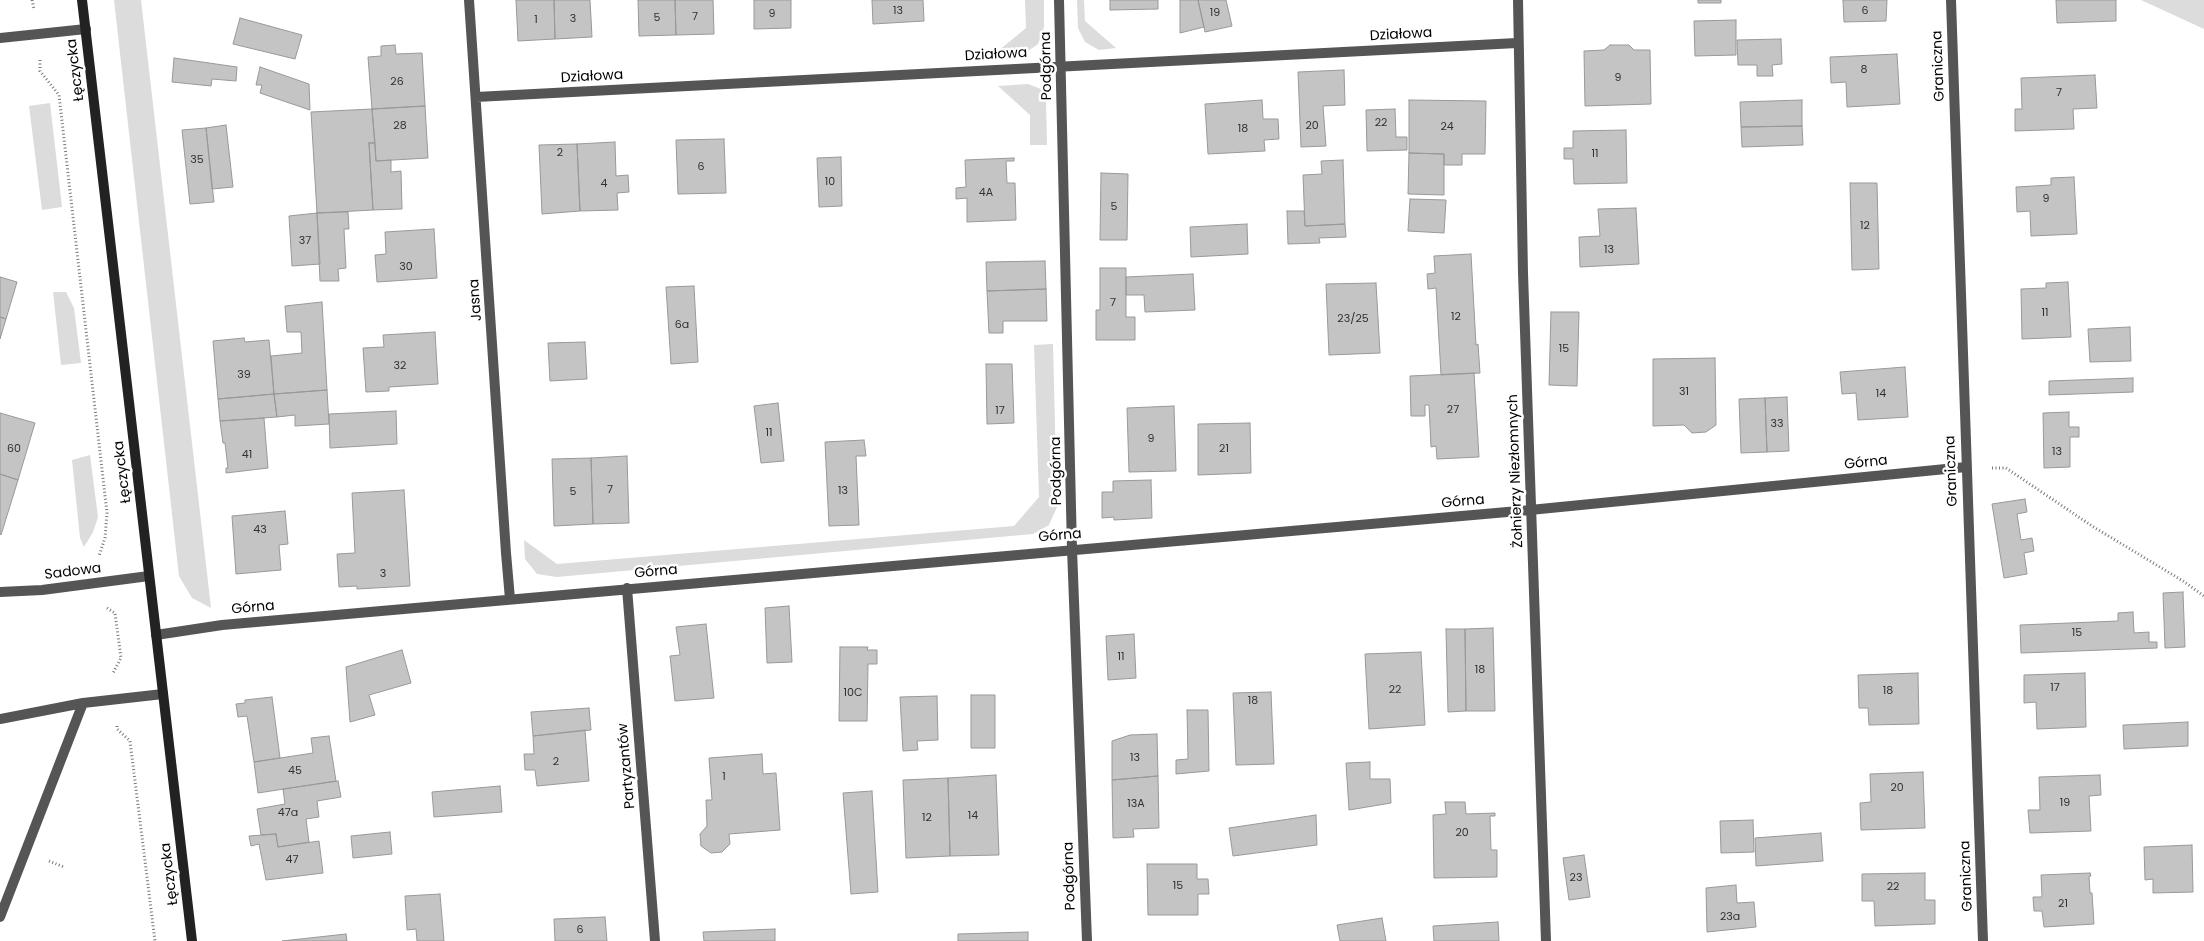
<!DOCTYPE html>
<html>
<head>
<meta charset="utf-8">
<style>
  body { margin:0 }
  canvas { display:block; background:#fff }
</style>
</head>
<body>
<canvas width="2204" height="941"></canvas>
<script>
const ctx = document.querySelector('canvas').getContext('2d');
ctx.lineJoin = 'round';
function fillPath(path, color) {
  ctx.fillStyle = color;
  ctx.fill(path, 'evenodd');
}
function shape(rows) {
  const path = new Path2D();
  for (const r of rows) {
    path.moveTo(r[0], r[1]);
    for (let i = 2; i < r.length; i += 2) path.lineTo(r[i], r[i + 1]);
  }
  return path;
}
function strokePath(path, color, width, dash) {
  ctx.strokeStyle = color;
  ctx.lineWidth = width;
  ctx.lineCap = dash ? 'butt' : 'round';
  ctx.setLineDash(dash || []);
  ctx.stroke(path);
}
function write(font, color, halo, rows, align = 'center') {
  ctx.font = font + ' Poppins,sans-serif';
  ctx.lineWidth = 5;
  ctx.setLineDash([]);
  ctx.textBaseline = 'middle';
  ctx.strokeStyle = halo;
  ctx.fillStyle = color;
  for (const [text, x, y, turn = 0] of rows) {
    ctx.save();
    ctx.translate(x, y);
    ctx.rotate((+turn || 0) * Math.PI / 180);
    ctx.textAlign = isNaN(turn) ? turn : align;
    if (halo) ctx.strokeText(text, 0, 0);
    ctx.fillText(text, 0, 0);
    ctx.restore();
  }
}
fillPath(shape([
  [114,0,141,0,211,608,192,598,179,576],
  [1025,0,1044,0,1044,27,1038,44,1028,51,1014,55,992,56,1026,28],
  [1077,0,1084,0,1085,21,1116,48,1099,50,1085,42,1078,28],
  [2141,0,2204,0,2204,29],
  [1028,84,1041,89,1046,101,1047,145,1030,145,1030,115,998,86],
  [50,103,62,207,42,210,29,106],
  [53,292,66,292,74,308,81,363,61,365],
  [1053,344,1057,507,1049,525,1033,534,557,577,537,574,525,559,524,540,557,564,1014,526,1039,497,1034,345],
  [90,455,98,517,93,532,84,547,80,538,72,460]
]), '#dcdcdc');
const building = shape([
  [516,0,554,0,555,39,518,41,516,0],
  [554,0,590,0,592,37,555,39,554,0],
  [638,0,675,0,676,35,639,36,638,0],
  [675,0,713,0,714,34,676,35,675,0],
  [754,0,791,0,791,28,754,29,754,0],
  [872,0,923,0,924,21,873,24,872,0],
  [1110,0,1158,0,1158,9,1110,10,1110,0],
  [1180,0,1198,0,1204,27,1180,33,1180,0],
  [1198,0,1226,0,1232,26,1205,32,1198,0],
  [1698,0,1721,0,1721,3,1698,3,1698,0],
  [1843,0,1887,0,1886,21,1844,22,1843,0],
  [2056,0,2116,0,2116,21,2057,23,2056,0],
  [240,18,302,35,295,59,233,44,240,18],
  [1736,20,1736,55,1695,56,1694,21,1736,20],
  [1781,39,1782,64,1772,65,1773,76,1757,76,1757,65,1738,65,1737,40,1781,39],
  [395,45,396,54,422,53,425,106,372,109,368,57,381,56,381,46,395,45],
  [1610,45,1629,45,1634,50,1650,50,1651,104,1585,106,1584,51,1604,50,1610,45],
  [1897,54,1900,104,1847,107,1846,82,1831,83,1830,57,1897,54],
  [174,58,237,67,236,81,212,79,211,86,172,82,174,58],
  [260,67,309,84,310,110,260,93,262,85,256,85,260,67],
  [1344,70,1345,105,1323,106,1326,146,1301,147,1298,72,1344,70],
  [2095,75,2097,108,2073,109,2074,129,2015,131,2015,109,2022,109,2021,78,2095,75],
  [1262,100,1263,119,1278,119,1279,139,1264,140,1265,151,1208,154,1205,104,1262,100],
  [1409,100,1486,101,1485,154,1462,154,1462,165,1444,165,1444,154,1409,153,1409,100],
  [1802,100,1802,126,1741,127,1740,102,1802,100],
  [425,106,428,158,376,161,372,109,425,106],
  [372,109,375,143,369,143,373,210,317,213,311,112,372,109],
  [1395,109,1396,137,1407,137,1407,150,1367,151,1366,110,1395,109],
  [226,125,233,187,212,189,206,128,226,125],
  [1802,126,1803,145,1742,147,1741,127,1802,126],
  [206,128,214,202,190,204,182,130,206,128],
  [1626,130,1627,183,1574,184,1573,159,1564,159,1564,148,1573,148,1573,131,1626,130],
  [724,139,726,193,678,194,676,140,724,139],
  [615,142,616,176,628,175,629,192,617,193,618,210,580,211,577,144,615,142],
  [369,143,375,143,376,161,391,160,391,172,401,171,402,209,373,210,369,143],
  [577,144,580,211,542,214,539,145,577,144],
  [1409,153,1444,154,1444,195,1408,194,1409,153],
  [841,157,842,206,819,207,817,158,841,157],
  [1014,158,1014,161,1006,161,1007,183,1015,183,1016,220,967,222,967,198,956,199,956,188,966,187,965,160,1014,158],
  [1343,160,1345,224,1305,226,1303,175,1322,174,1321,161,1343,160],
  [1101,173,1128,174,1127,240,1100,240,1101,173],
  [2074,177,2077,234,2031,236,2030,211,2017,212,2016,187,2051,185,2051,178,2074,177],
  [1850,183,1877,183,1879,269,1852,270,1850,183],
  [1410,199,1446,200,1444,233,1408,231,1410,199],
  [1636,208,1639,264,1580,267,1579,237,1600,236,1598,209,1636,208],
  [1287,211,1304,211,1305,226,1345,224,1346,237,1319,238,1320,243,1288,244,1287,211],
  [348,212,349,229,344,229,346,268,338,269,339,281,320,281,317,213,348,212],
  [317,213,320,264,292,266,289,216,317,213],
  [1247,224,1248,254,1191,257,1190,227,1247,224],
  [434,229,437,278,377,282,375,255,386,254,385,232,434,229],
  [1471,254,1476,345,1478,344,1480,373,1441,375,1436,288,1428,289,1427,274,1435,273,1434,256,1471,254],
  [1045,261,1046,289,987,291,986,262,1045,261],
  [1100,268,1126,268,1126,317,1135,317,1135,340,1096,340,1096,310,1100,310,1100,268],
  [1193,274,1195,310,1145,312,1144,295,1126,295,1126,277,1193,274],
  [0,277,17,282,6,319,0,317,0,277],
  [2068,282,2071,337,2022,339,2021,289,2046,288,2046,283,2068,282],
  [1376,283,1380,353,1329,355,1326,284,1376,283],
  [694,286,698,362,671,364,666,287,694,286],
  [1046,289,1047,321,1003,321,1003,333,989,333,987,291,1046,289],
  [322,302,327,390,274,394,271,356,302,353,301,332,287,332,285,306,322,302],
  [1551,312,1579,312,1577,386,1549,385,1551,312],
  [0,317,6,319,0,339,0,317],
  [2130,327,2131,361,2090,362,2088,329,2130,327],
  [435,332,438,384,389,387,389,391,366,392,363,348,384,347,383,335,435,332],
  [244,338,245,342,269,340,274,394,218,399,213,341,244,338],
  [585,342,587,379,550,381,548,343,585,342],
  [1715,358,1716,425,1706,432,1692,433,1684,425,1653,426,1653,359,1715,358],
  [986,364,1012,364,1014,423,987,424,986,364],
  [1905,367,1908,417,1858,420,1856,393,1842,394,1840,372,1905,367],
  [1474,373,1479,457,1437,459,1436,446,1431,447,1429,405,1425,405,1425,416,1411,416,1410,376,1474,373],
  [2133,378,2133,392,2049,395,2049,381,2133,378],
  [327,390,329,424,295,426,295,415,277,417,274,394,327,390],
  [274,394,277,417,220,421,218,399,274,394],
  [1787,397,1789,451,1767,452,1765,398,1787,397],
  [1765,398,1767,452,1741,453,1739,399,1765,398],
  [778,403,784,461,761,463,754,406,778,403],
  [1174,406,1176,471,1129,472,1127,408,1174,406],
  [396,411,397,444,330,448,329,414,396,411],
  [2069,412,2069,427,2079,427,2079,437,2070,437,2070,467,2044,468,2043,413,2069,412],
  [0,413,35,423,18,480,0,474,0,413],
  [264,418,268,468,226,473,226,468,228,468,225,443,223,443,220,421,264,418],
  [1250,423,1251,473,1198,475,1198,424,1250,423],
  [864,440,866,456,856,456,859,525,829,526,825,442,864,440],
  [627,456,629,523,593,524,591,458,627,456],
  [591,458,593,524,554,526,552,459,591,458],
  [0,474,18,480,1,535,0,534,0,474],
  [1151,480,1152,518,1114,520,1114,517,1102,518,1102,492,1113,492,1113,481,1151,480],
  [404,490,410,586,357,589,357,586,339,587,337,554,355,553,352,493,404,490],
  [2025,499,2027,512,2017,514,2021,540,2032,538,2034,551,2024,553,2027,574,2004,578,1992,504,2025,499],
  [285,511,288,544,279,545,281,570,236,574,232,516,285,511],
  [2183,592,2185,647,2165,648,2163,593,2183,592],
  [789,606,792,662,767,663,765,608,789,606],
  [2133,612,2134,633,2149,632,2149,642,2157,642,2157,648,2021,653,2020,625,2118,621,2118,613,2133,612],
  [706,624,714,698,675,701,670,656,680,655,676,627,706,624],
  [1493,628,1495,711,1466,711,1465,629,1493,628],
  [1446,629,1465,629,1466,711,1448,712,1446,629],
  [1134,634,1136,678,1108,680,1106,636,1134,634],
  [840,647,868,647,867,650,877,650,877,664,868,664,867,721,839,721,840,647],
  [402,650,411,683,369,695,375,715,350,722,346,667,402,650],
  [1421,652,1425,725,1369,729,1365,654,1421,652],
  [1918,673,1919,724,1869,725,1868,708,1859,708,1858,675,1918,673],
  [2085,673,2086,727,2037,729,2036,702,2024,703,2024,675,2085,673],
  [1271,692,1274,764,1236,765,1233,693,1271,692],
  [971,695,995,695,995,748,971,748,971,695],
  [937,696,938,740,917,741,918,750,903,751,900,697,937,696],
  [272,697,280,758,254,762,247,716,238,717,236,704,245,703,245,700,272,697],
  [589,708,591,730,533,736,531,712,589,708],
  [1187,710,1208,710,1209,771,1176,774,1176,760,1188,759,1187,710],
  [2188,722,2188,746,2124,749,2123,725,2188,722],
  [585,730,589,781,537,786,535,770,525,770,524,754,534,754,533,736,585,730],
  [1157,734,1158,776,1112,780,1112,741,1130,735,1157,734],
  [329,736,336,781,258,793,254,762,313,753,311,738,329,736],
  [762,754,763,774,776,773,780,830,729,834,730,844,722,852,711,853,701,846,700,834,707,826,706,800,712,800,709,758,762,754],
  [1370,762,1370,779,1390,779,1391,803,1349,810,1346,763,1370,762],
  [1923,772,1925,828,1861,830,1860,803,1871,802,1870,774,1923,772],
  [996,775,999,855,950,856,948,778,996,775],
  [2100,775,2101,795,2089,796,2091,831,2030,833,2028,810,2040,810,2039,777,2100,775],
  [1158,776,1159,828,1133,829,1134,837,1113,838,1112,780,1158,776],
  [948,778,950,856,906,858,903,780,948,778],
  [338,781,341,797,317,801,319,817,306,819,309,842,278,847,276,834,261,835,257,809,285,804,283,789,338,781],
  [500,786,502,812,434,817,432,792,500,786],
  [872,791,878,892,851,894,843,793,872,791],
  [1445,802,1465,802,1466,814,1495,813,1495,816,1490,816,1491,850,1497,850,1497,877,1434,878,1433,815,1446,814,1445,802],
  [1316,815,1317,845,1233,856,1229,828,1316,815],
  [1753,820,1754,852,1721,853,1720,821,1753,820],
  [390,832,392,854,353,858,351,836,390,832],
  [1821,833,1823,861,1756,866,1755,838,1821,833],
  [276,834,278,847,319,841,323,873,266,880,259,844,251,846,249,836,276,834],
  [2192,845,2193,892,2153,893,2153,879,2145,880,2144,847,2192,845],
  [1584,855,1590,897,1569,900,1563,858,1584,855],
  [1147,864,1197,864,1197,879,1208,879,1209,894,1198,894,1198,915,1148,915,1147,864],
  [1925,873,1925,900,1935,900,1935,924,1875,926,1874,901,1862,901,1862,874,1925,873],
  [2090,873,2091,876,2089,876,2090,893,2092,893,2094,924,2044,927,2042,911,2034,911,2033,897,2042,897,2041,875,2090,873],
  [1736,885,1737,903,1754,902,1756,927,1707,932,1706,888,1736,885],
  [440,894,444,941,417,941,416,929,407,930,405,896,440,894],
  [605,917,607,941,555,941,554,919,605,917],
  [1382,918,1386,941,1340,941,1337,925,1382,918],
  [1498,922,1499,941,1434,941,1433,926,1498,922],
  [775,929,775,941,704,941,703,932,775,929],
  [1028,932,1028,941,958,941,958,934,1028,932],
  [346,934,347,941,282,941,346,934]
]);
fillPath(building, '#c4c4c4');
strokePath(building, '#999', 1);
strokePath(shape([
  [32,0,34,9],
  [40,60,40,71,59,95,107,513,105,538,99,556],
  [1992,468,2006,468,2092,526,2183,581,2204,596],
  [107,608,115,613,121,658,113,673],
  [117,726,117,729,130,741,155,941],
  [49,861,64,867]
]), '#777', 3, [1, 2.5]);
strokePath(shape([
  [0,719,83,703],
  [0,917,83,703,163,694]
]), '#555', 10);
strokePath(shape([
  [469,0,506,553,510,599],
  [1059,0,1072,549,1087,941],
  [1518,0,1523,273,1546,941],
  [1951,0,1983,941],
  [0,38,86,29],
  [476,97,1517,43],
  [627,588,655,941],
  [0,592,42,590,149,576],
  [156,635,222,625,1530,510,1966,467]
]), '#555', 10);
strokePath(shape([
  [82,0,192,941]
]), '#222', 10);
write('11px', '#313131', null, [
  ["13",898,11],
  ["6",1865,11],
  ["19",1215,13],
  ["9",772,14],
  ["7",695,17],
  ["5",657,18],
  ["3",573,19],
  ["1",536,20],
  ["8",1864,70],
  ["9",1618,78],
  ["26",397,82],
  ["7",2059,93],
  ["22",1381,123],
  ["28",400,126],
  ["20",1312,126],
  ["24",1447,127],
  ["18",1243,129],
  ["2",560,153],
  ["11",1595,154],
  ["35",197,160],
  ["6",701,167],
  ["10",830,182],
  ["4",604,184],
  ["4A",986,193],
  ["9",2046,199],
  ["5",1114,207],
  ["12",1865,226],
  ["37",305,241],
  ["13",1609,250],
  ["30",406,267],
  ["7",1113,303],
  ["11",2045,313],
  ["12",1456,317],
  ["23/25",1353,319],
  ["6a",682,325],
  ["15",1564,349],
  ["32",400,366],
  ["39",244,375],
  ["31",1684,392],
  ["14",1881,394],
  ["27",1453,410],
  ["17",1000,411],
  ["33",1777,424],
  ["11",769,433],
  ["9",1151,439],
  ["60",14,449],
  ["21",1224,449],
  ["13",2057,452],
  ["41",247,455],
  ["7",610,490],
  ["13",843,491],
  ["5",573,492],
  ["43",260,530],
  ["3",383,574],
  ["15",2077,633],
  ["11",1121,657],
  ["18",1480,670],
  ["17",2055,688],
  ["22",1395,690],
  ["18",1888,691],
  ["10C",853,693],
  ["18",1253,701],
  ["13",1135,758],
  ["2",556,762],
  ["45",295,771],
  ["1",724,777],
  ["20",1897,788],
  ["19",2065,803],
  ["13A",1136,804],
  ["47a",288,813],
  ["14",973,816],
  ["12",927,818],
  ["20",1462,833],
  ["47",292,860],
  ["23",1576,878],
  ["15",1178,886],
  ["22",1893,887],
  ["21",2063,904],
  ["23a",1730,917],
  ["6",580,930]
]);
write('14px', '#000', '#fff', [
  ["Działowa",1401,35,-3],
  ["Działowa",996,55,-3],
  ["Podgórna",1047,66,-91],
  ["Graniczna",1939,66,-92],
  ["Łęczycka",76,70,-97],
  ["Działowa",592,77,-3],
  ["Jasna",476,300,-94],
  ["Górna",1866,463,-6],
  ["Podgórna",1057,471,-91],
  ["Żołnierzy Niezłomnych",1516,471,-92],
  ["Graniczna",1952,471,-92],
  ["Łęczycka",123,472,-97],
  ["Górna",1463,502,-5],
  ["Górna",1060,536,-5],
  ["Sadowa",73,572,-7],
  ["Górna",656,572,-5],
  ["Górna",253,608,-5],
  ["Partyzantów",627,766,-95],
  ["Łęczycka",170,874,-97],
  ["Podgórna",1070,876,-92],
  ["Graniczna",1967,876,-92]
]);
</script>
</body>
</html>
